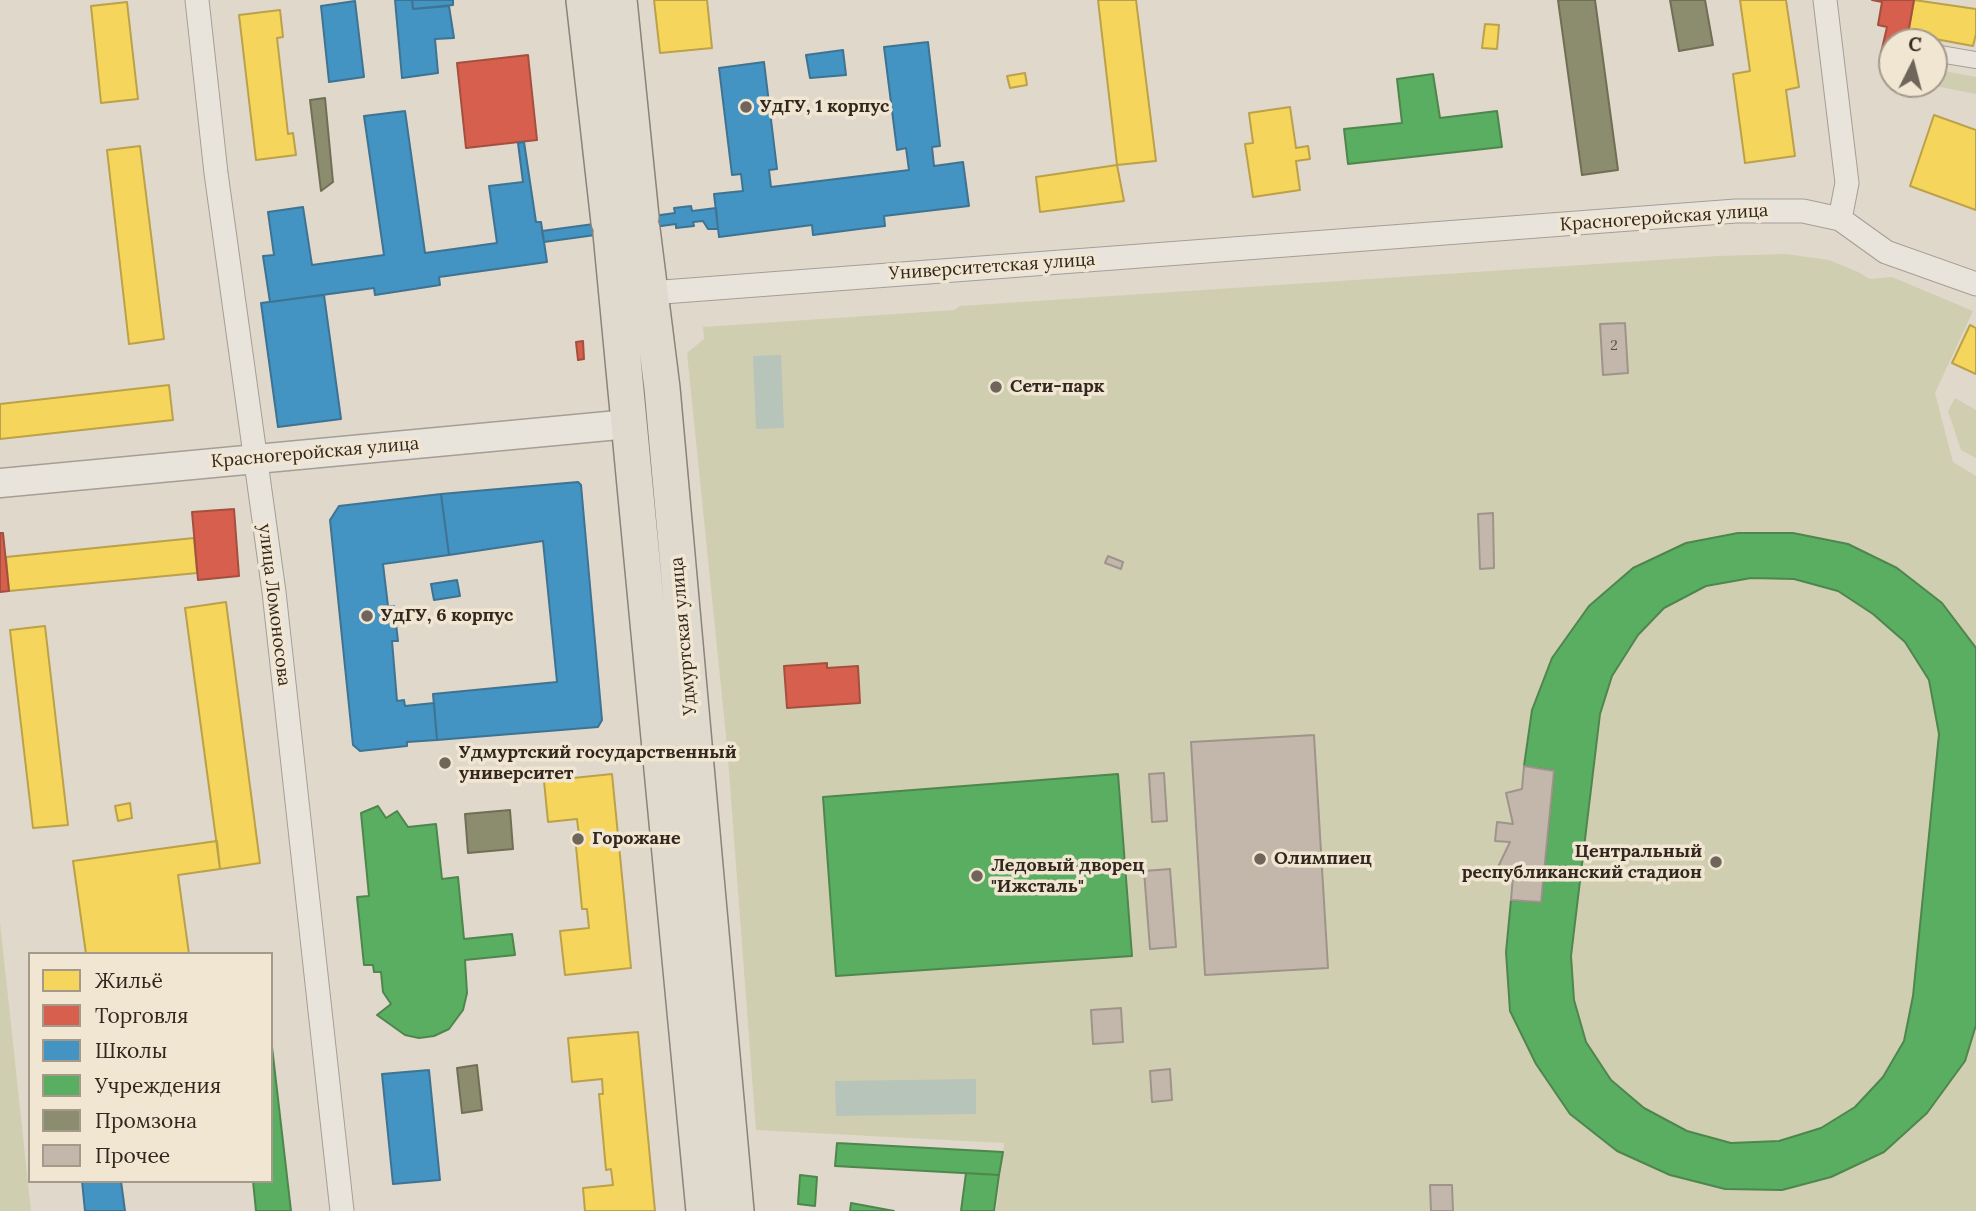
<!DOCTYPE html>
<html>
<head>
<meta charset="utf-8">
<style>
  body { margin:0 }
  #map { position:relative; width:1976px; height:1211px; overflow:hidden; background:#e0d8cb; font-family:Lora,serif }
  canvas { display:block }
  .legend { position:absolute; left:28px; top:952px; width:245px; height:231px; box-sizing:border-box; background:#f1e6d2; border:2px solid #a59a8a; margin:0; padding:9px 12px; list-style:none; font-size:21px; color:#32271e }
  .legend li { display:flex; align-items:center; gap:14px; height:35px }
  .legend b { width:35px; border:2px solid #a59a8a }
  .north { position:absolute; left:1878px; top:28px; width:70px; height:70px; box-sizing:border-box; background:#f1e6d2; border:2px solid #a59a8a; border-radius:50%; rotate:6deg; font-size:19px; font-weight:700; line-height:28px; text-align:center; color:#32271e }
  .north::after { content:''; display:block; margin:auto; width:24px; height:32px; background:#6f655b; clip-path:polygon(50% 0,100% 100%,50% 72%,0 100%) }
</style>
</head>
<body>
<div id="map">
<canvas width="1976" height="1211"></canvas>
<ul class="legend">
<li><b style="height:19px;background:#f6d55c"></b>Жильё</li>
<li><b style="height:19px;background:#d6604d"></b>Торговля</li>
<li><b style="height:19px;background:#4393c3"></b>Школы</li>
<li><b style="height:19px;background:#5aae61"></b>Учреждения</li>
<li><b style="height:19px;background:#8c8c6e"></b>Промзона</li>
<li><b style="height:19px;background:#c3b7ac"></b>Прочее</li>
</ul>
<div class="north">С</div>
</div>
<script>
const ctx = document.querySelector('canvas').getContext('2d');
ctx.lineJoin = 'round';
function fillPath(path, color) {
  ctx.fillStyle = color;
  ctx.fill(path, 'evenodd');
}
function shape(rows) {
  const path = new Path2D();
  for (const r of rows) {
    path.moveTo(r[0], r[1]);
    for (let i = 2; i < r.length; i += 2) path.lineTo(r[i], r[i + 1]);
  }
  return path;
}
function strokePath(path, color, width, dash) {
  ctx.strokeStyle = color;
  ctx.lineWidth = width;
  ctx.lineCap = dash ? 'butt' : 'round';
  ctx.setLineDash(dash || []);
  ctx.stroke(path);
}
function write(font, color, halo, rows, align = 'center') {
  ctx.font = font + ' Lora,serif';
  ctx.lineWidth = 7;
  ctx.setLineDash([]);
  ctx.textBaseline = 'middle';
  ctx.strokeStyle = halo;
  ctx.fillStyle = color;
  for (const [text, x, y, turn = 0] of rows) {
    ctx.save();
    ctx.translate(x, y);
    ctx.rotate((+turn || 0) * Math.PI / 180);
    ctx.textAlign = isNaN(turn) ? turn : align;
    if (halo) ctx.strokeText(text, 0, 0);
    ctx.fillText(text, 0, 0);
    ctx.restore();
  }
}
fillPath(shape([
  [1939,70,1976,77,1976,94,1935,86],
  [1786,254,1829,260,1858,272,1870,279,1892,277,1973,311,1935,393,1953,462,1976,476,1976,1211,996,1211,1004,1143,756,1130,727,746,687,353,704,339,703,327,954,310,960,306,1718,256],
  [1955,398,1976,410,1976,458,1961,450,1948,411],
  [0,922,16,1071,31,1211,0,1211]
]), '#d0ceb0');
fillPath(shape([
  [781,355,784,428,756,429,753,356],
  [976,1079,976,1114,836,1116,835,1081]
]), '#b7c4ba');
const homes = shape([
  [654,0,707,0,712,48,660,53,654,0],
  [1098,0,1136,0,1156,161,1117,165,1098,0],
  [1740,0,1786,0,1799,87,1786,90,1795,156,1745,163,1733,74,1750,71,1740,0],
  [1914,0,1976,9,1976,34,1973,46,1908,34,1914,0],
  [127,2,138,99,101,103,91,6,127,2],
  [280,10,283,37,277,38,288,134,293,133,296,155,256,160,239,15,280,10],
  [1485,24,1499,25,1497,49,1482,48,1485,24],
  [1025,73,1027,85,1010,88,1007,76,1025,73],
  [1290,107,1296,148,1308,146,1310,159,1296,161,1300,190,1253,197,1245,144,1253,143,1249,113,1290,107],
  [1934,115,1976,130,1976,210,1910,186,1934,115],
  [140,146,164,339,129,344,107,150,140,146],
  [1117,165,1124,201,1040,212,1036,177,1117,165],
  [1970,325,1976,328,1976,374,1952,363,1970,325],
  [169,385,173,420,0,439,0,404,169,385],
  [194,538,197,573,9,591,6,557,194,538],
  [226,602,260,863,220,869,185,608,226,602],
  [45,626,68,825,33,828,10,630,45,626],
  [612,774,631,968,565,975,560,931,589,928,587,909,582,909,575,836,579,836,577,819,548,822,544,781,612,774],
  [130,803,132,818,118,821,115,806,130,803],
  [217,841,220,869,178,875,189,954,86,954,73,861,217,841],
  [638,1032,655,1211,585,1211,583,1188,613,1185,611,1169,606,1170,599,1094,603,1094,602,1079,572,1082,568,1038,638,1032]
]);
fillPath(homes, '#f6d55c');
strokePath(homes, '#bba149', 2);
const shops = shape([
  [1872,0,1914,0,1908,34,1929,38,1929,42,1892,42,1892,79,1886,78,1891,55,1881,53,1887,27,1878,25,1882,2,1872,0],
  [528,55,537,140,466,148,457,63,528,55],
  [1904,84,1921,84,1919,95,1902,92,1904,84],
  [583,341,584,359,578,360,576,342,583,341],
  [234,509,239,576,198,580,192,512,234,509],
  [0,533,3,533,9,591,0,592,0,533],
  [827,663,827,668,858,666,860,703,787,708,784,666,827,663]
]);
fillPath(shops, '#d6604d');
strokePath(shops, '#a54f3f', 2);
const schools = shape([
  [395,0,412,0,413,9,449,6,454,38,435,39,438,73,402,78,395,0],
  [412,0,453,0,453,5,413,9,412,0],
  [355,1,364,77,329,82,321,6,355,1],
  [928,42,940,146,932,147,934,166,963,162,969,206,884,216,885,226,859,229,813,235,812,225,719,237,714,194,743,191,741,174,732,175,719,68,764,62,777,169,769,170,771,187,909,170,906,148,897,150,884,47,928,42],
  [843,50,846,75,810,78,806,55,843,50],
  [405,111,425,253,497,243,489,186,523,182,518,143,524,142,536,222,541,222,547,262,439,277,440,285,375,295,374,288,270,302,263,256,274,255,268,212,303,207,312,265,384,255,364,116,405,111],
  [691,206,692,211,716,208,718,229,708,229,703,221,693,222,694,226,676,228,676,224,544,242,542,231,675,213,674,208,691,206],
  [324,295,341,419,278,427,261,303,324,295],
  [578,482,581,485,602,720,598,727,437,740,433,694,557,682,543,541,449,555,441,494,578,482],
  [441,494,449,555,383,564,388,606,394,606,398,641,392,641,397,701,404,700,405,706,434,703,437,740,407,742,407,746,360,751,353,745,330,520,339,506,441,494],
  [457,580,460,596,434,600,431,584,457,580],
  [429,1070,440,1180,393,1184,382,1074,429,1070],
  [82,1181,121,1181,125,1211,85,1211,82,1181]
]);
fillPath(schools, '#4393c3');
strokePath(schools, '#3e7392', 2);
const public = shape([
  [1433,74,1440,118,1497,111,1502,147,1348,164,1344,129,1402,123,1397,79,1433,74],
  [1738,533,1793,533,1848,544,1897,568,1942,603,1976,648,1976,1025,1965,1061,1927,1113,1884,1152,1831,1177,1782,1190,1725,1189,1670,1175,1617,1151,1570,1114,1536,1064,1510,1011,1506,952,1511,900,1541,902,1554,771,1524,766,1532,710,1552,658,1589,606,1633,568,1686,543,1738,533],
  [1751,578,1794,579,1838,591,1873,614,1905,642,1929,680,1939,734,1913,996,1904,1041,1883,1077,1855,1107,1821,1128,1779,1141,1731,1143,1687,1131,1644,1108,1611,1080,1586,1042,1574,1000,1571,956,1600,714,1612,676,1638,635,1664,608,1706,586,1751,578],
  [1118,774,1132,956,836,976,823,797,1118,774],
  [378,806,386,818,397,811,408,827,436,824,442,879,458,877,464,939,512,934,515,955,465,960,467,993,463,1010,449,1029,434,1036,419,1038,405,1035,377,1015,391,1004,383,992,381,972,374,972,373,965,364,965,357,897,369,896,361,813,378,806],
  [271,1038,291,1211,256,1211,253,1181,271,1181,271,1038],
  [837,1143,1003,1152,999,1175,835,1166,837,1143],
  [966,1173,999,1175,994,1211,961,1211,966,1173],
  [800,1175,817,1177,815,1206,798,1204,800,1175],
  [851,1203,894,1211,850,1211,851,1203]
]);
fillPath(public, '#5aae61');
strokePath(public, '#4e864d', 2);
const industry = shape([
  [1558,0,1595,0,1618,170,1582,175,1558,0],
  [1670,0,1705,0,1713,45,1679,51,1670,0],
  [325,98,333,182,321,191,310,100,325,98],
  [510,810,513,849,468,853,465,814,510,810],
  [477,1065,482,1110,462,1113,457,1068,477,1065]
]);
fillPath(industry, '#8c8c6e');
strokePath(industry, '#716e56', 2);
const building = shape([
  [1625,323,1628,373,1603,375,1600,324,1625,323],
  [1493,513,1494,568,1480,569,1478,514,1493,513],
  [1108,556,1123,562,1121,569,1105,563,1108,556],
  [1314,735,1328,968,1205,975,1191,742,1314,735],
  [1524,766,1554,771,1541,902,1511,900,1513,876,1498,867,1510,842,1495,841,1497,822,1513,824,1506,793,1522,789,1524,766],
  [1164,773,1167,821,1152,822,1149,774,1164,773],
  [1170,869,1176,947,1150,949,1144,871,1170,869],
  [1121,1008,1123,1042,1093,1044,1091,1010,1121,1008],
  [1170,1069,1172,1100,1152,1102,1150,1071,1170,1069],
  [1430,1185,1452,1185,1453,1211,1431,1211,1430,1185]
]);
fillPath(building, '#c3b7ac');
strokePath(building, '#9f948b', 2);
const pedestrian = shape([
  [1934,53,1976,60]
]);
const minor = shape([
  [197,0,216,173,274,592,342,1211],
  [1825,0,1847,183,1840,219],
  [650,293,1736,211,1803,211,1840,219,1886,252,1976,284]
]);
const tertiary = shape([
  [0,483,629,424]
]);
const primary = shape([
  [584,0,609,222],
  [619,0,641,217],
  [642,229,662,388,736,1211],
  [611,233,704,1211]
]);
strokePath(pedestrian, '#a59e95', 18);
strokePath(minor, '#a59e95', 25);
strokePath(tertiary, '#a59e95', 31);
strokePath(primary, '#8a837b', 38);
strokePath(pedestrian, '#e8e4dc', 16);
strokePath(minor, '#e8e4dc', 23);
strokePath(tertiary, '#e8e4dc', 28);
strokePath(primary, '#dfd9ce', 35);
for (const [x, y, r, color] of [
  [746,107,7,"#6f655b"],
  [996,387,7,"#6f655b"],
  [367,616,7,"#6f655b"],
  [445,763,7,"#6f655b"],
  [578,839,7,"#6f655b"],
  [1260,859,7,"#6f655b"],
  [1716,862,7,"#6f655b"],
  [977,876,7,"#6f655b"]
]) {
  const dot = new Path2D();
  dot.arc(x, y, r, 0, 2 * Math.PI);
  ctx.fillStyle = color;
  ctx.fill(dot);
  strokePath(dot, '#f1e6d2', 2.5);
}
write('14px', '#564b42', null, [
  ["2",1614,346]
]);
write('bold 18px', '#32271e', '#f1e6d2', [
  ["УдГУ, 1 корпус",760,107],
  ["Сети-парк",1010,387],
  ["УдГУ, 6 корпус",381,616],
  ["Удмуртский государственный",459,753],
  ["университет",459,774],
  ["Горожане",592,839],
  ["Центральный",1702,852,"right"],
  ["республиканский стадион",1702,873,"right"],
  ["Олимпиец",1274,859],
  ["Ледовый дворец",991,866],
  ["\"Ижсталь\"",991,887]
], 'left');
write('18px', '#32271e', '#f1e6d2', [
  ["Красногеройская улица",1664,218,-4],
  ["Университетская улица",992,267,-4],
  ["Красногеройская улица",315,453,-5],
  ["улица Ломоносова",274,605,83],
  ["Удмуртская улица",684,636,-95]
]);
</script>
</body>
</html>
